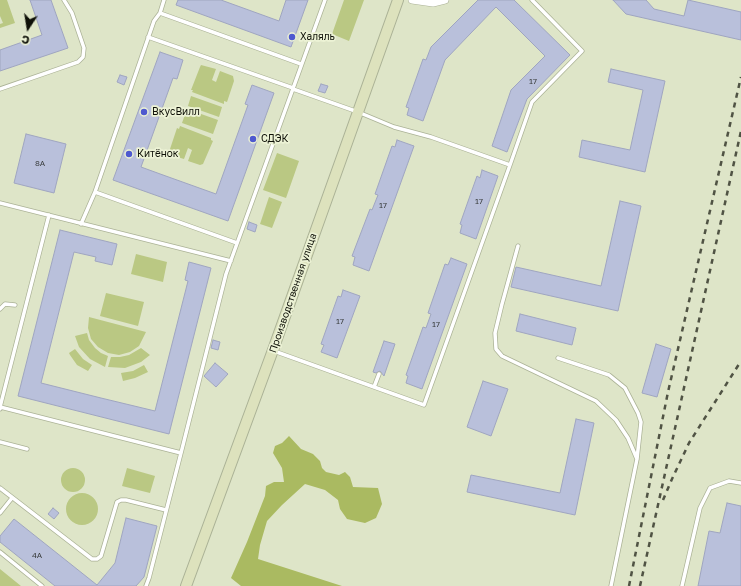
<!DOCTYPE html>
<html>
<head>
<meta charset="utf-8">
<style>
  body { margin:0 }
  #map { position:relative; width:741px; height:586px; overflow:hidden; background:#dee5c8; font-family:"Golos Text",sans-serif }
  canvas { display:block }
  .north { position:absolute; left:8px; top:8px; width:40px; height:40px; -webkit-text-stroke:3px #ecf2d5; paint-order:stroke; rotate:192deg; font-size:11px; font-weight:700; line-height:16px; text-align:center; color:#0e1007 }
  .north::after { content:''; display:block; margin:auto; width:14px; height:18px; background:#0e1007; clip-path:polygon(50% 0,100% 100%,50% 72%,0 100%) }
</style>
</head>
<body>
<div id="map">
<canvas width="741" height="586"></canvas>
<div class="north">С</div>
</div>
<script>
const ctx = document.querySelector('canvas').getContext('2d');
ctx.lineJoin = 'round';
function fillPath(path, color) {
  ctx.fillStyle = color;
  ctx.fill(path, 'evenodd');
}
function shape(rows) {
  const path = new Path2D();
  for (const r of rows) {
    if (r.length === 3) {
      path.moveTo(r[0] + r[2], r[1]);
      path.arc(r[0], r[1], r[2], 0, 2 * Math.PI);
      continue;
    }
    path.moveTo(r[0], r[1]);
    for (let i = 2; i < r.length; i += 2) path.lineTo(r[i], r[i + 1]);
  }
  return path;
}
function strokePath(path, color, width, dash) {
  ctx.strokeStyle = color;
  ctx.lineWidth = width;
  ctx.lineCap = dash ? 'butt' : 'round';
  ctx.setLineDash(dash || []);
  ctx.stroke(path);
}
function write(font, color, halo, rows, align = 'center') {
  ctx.font = font + ' "Golos Text",sans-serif';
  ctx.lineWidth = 3.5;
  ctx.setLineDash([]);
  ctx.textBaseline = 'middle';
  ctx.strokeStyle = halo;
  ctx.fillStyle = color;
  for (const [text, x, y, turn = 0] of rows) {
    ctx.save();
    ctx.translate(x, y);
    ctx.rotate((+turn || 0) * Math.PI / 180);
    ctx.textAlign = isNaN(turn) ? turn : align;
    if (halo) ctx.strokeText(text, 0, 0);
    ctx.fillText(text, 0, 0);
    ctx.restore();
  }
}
fillPath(shape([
  [0,0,7,0,15,23,0,28,0,24,3,23,0,16],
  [344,0,364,0,349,41,332,34],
  [201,65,216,69,212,80,216,82,220,71,233,76,234,81,227,102,224,101,224,104,192,92,193,90,191,90,200,67],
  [191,96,222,107,219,117,188,106],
  [187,109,218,120,213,134,182,123],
  [180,126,211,138,211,140,213,141,203,164,200,165,188,161,192,150,188,148,184,159,171,155,170,153,170,149,177,128,179,129],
  [277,153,299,161,286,198,263,190],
  [269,197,282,202,272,228,260,224],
  [136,254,167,262,163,282,131,274],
  [106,293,144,302,138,326,100,316],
  [89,317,146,332,139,346,130,352,119,355,108,353,98,347,91,339,88,328],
  [87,333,89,340,95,348,101,353,108,356,105,367,90,359,79,347,75,336],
  [141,348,150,355,141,362,125,368,108,367,111,357,120,357,129,355],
  [75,349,83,359,92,365,88,371,77,365,70,355,69,353],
  [144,365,148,372,135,378,123,381,121,373,133,371],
  [73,480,12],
  [127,468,155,476,150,493,122,486],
  [82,509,16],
  [0,569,21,586,0,586]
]), '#bac883');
fillPath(shape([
  [289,436,301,449,313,454,320,461,322,468,326,472,339,475,345,472,350,477,353,487,378,488,382,504,376,518,365,523,347,519,340,509,338,500,325,490,305,484,282,505,267,521,260,545,258,559,342,586,241,586,231,578,247,542,265,496,266,486,274,482,284,482,282,468,273,453,275,446,282,443]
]), '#aaba61');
const building = shape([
  [30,0,51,0,68,48,0,71,0,50,42,35,30,0],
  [178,0,221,0,279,21,286,0,308,0,291,47,176,5,178,0],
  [478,0,514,0,570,55,527,99,507,152,492,146,511,90,545,56,496,7,445,60,423,121,407,115,409,108,406,107,423,59,426,60,431,47,478,0],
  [613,0,646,0,654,9,684,16,688,0,741,12,741,40,626,14,613,0],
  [160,52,183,60,177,79,173,78,141,167,163,175,216,194,248,105,245,104,252,85,274,93,228,221,113,180,160,52],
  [611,69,665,81,645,172,579,157,582,140,630,150,643,90,608,82,611,69],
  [120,75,127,77,124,85,117,82,120,75],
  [321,84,328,86,325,93,318,91,321,84],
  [26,134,66,144,54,193,14,183,26,134],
  [397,140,414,146,369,271,353,265,355,257,352,256,370,209,372,210,378,195,375,194,392,146,395,147,397,140],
  [482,170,498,176,476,239,460,233,462,225,460,224,477,176,480,178,482,170],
  [620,201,641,206,618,311,511,287,516,267,601,286,620,201],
  [249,222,257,225,255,232,247,229,249,222],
  [60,230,117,244,112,265,95,261,96,257,74,252,41,383,101,398,155,411,188,281,185,280,189,262,211,268,169,434,18,396,60,230],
  [451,258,467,264,422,389,406,383,408,376,406,375,423,327,426,328,431,314,428,313,445,264,448,265,451,258],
  [343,290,360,296,337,358,321,352,324,345,321,344,338,296,341,297,343,290],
  [520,314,576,328,572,345,516,331,520,314],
  [213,340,220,342,218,350,211,348,213,340],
  [384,341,395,344,384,376,380,371,376,373,373,372,384,341],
  [656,344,671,349,657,397,642,393,656,344],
  [215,363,228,374,216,387,204,376,215,363],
  [483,381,508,389,491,436,467,427,483,381],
  [576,419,594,423,575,515,467,492,471,475,560,493,576,419],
  [727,503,741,506,741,586,698,586,709,531,720,533,727,503],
  [53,508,59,513,54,519,48,514,53,508],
  [126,518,157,526,144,577,136,586,55,586,0,542,0,536,14,519,97,585,115,563,126,518]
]);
fillPath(building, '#b9c0db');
strokePath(building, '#9fa5c0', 1);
const service = shape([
  [164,0,160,13,154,21,95,192,237,243],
  [160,13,301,64],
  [148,37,293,88],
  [0,89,78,62,83,57,84,48,72,13,64,0],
  [510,165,532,102,582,51,532,0],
  [0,203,231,261],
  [81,224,95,192],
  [518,246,502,304,495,333,496,349,502,356,596,401,616,420,628,438,637,459],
  [0,309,5,304,15,305],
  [274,351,424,405,510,165,431,137,394,127,358,112,293,89],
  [558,358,609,375,625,388,638,413,641,422,637,459,611,586],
  [374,387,379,374],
  [0,407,49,215],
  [0,409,0,407,181,453,226,274,325,0],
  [0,442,27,449],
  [0,488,92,559,97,559,101,556,117,502,121,500,126,500,166,510],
  [0,513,12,498],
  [0,552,42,586],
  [146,586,149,578,181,453],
  [682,586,700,508,710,488,729,481,741,483]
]);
const minor = shape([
  [412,0,433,3,445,0]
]);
const secondary = shape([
  [186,586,273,350,398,0]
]);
strokePath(service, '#abb296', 5);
strokePath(minor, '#abb296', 8);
strokePath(secondary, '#abb296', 12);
strokePath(service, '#fff', 3.5);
strokePath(minor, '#fff', 7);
strokePath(secondary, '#dde2bd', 10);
strokePath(shape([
  [663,500,672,479,689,443,741,361],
  [629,586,668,392,741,77],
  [640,586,741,131]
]), '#505344', 2.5, [5, 5]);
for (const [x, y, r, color] of [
  [292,37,4,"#4e59cf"],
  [144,112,4,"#4e59cf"],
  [253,139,4,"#4e59cf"],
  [129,154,4,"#4e59cf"]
]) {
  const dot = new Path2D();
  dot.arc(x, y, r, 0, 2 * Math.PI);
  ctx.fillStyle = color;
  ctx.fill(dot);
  strokePath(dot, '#ecf2d5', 1.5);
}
write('8px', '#393c3c', null, [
  ["17",533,81],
  ["8А",40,163],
  ["17",479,201],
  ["17",383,205],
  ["17",340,321],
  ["17",436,324],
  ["4А",37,555]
]);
write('10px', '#0e1007', '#ecf2d5', [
  ["Халяль",300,37],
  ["ВкусВилл",152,112],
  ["СДЭК",261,139],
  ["Китёнок",137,154]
], 'left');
write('10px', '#0e1007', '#ecf2d5', [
  ["Производственная улица",293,293,-71]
]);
</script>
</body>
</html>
